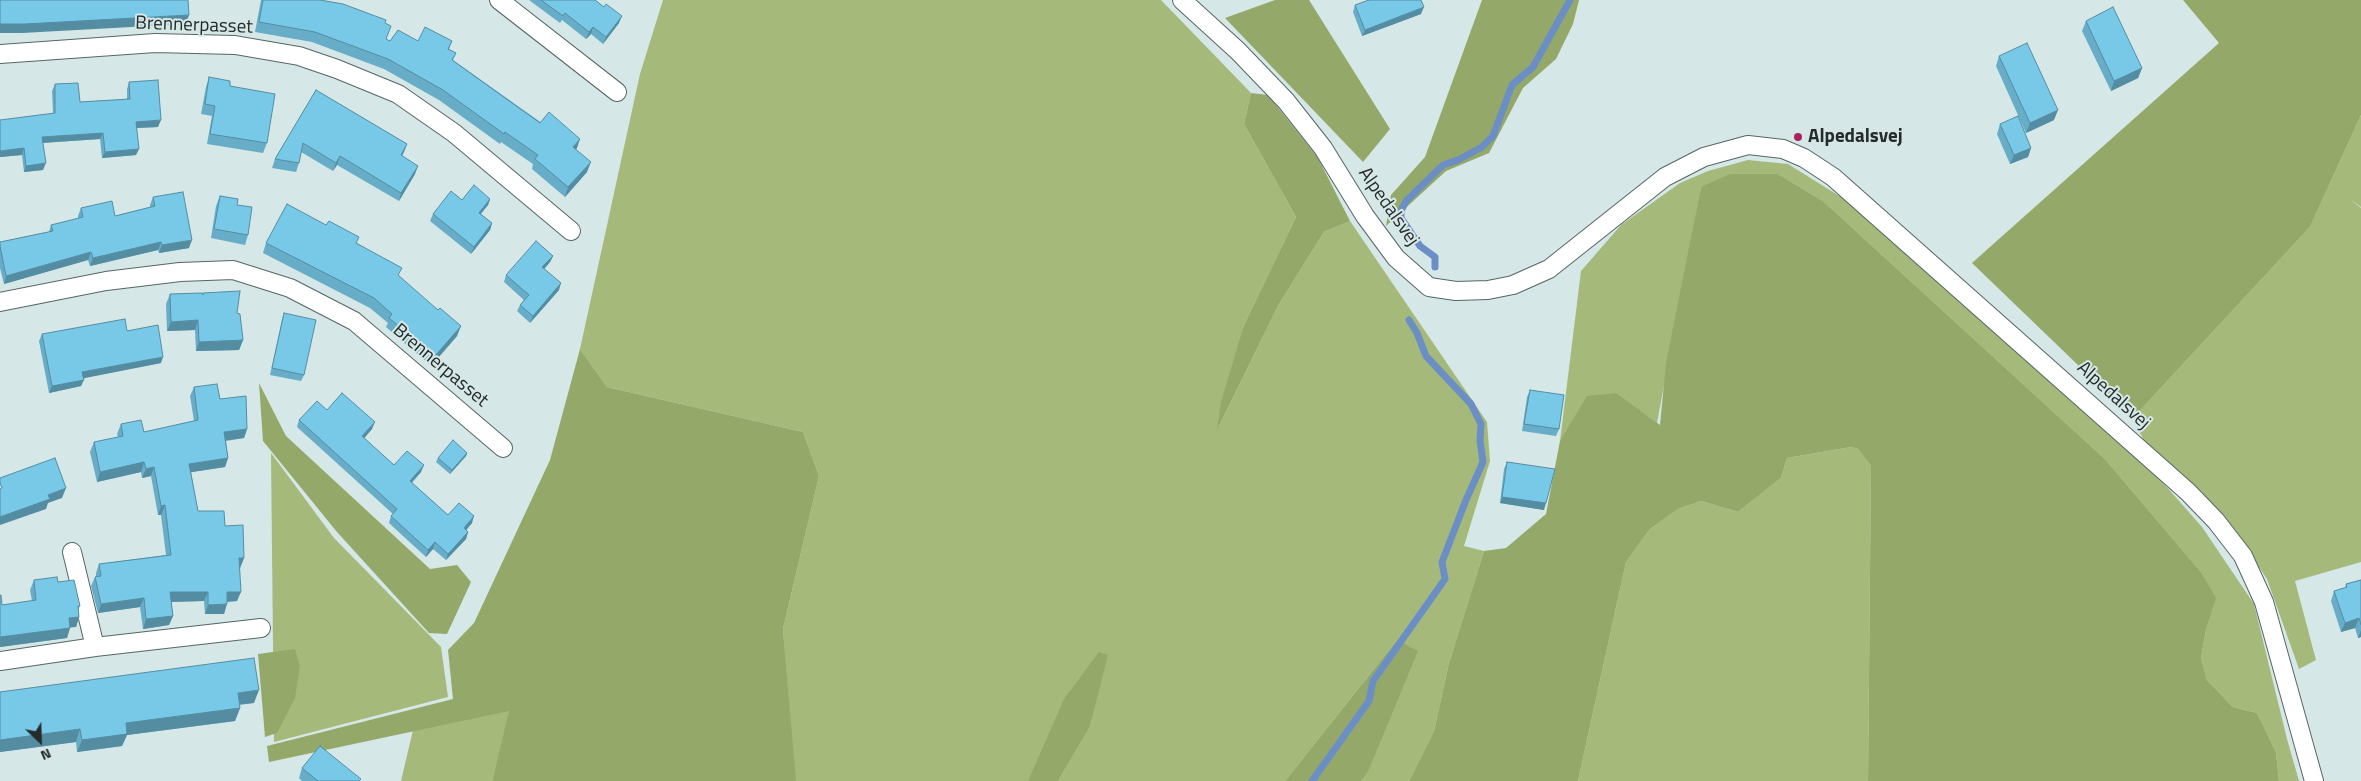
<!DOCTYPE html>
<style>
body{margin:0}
#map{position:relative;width:2361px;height:781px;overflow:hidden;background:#d5e7e6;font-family:"Titillium Web",sans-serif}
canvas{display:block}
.north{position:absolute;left:15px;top:716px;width:50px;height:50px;-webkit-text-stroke:4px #d5e7e6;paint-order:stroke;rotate:156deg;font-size:14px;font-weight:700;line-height:20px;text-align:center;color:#242b2a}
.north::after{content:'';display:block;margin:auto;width:18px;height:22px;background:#242b2a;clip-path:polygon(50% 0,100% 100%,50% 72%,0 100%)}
</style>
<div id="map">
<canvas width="2361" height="781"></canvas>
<div class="north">N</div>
</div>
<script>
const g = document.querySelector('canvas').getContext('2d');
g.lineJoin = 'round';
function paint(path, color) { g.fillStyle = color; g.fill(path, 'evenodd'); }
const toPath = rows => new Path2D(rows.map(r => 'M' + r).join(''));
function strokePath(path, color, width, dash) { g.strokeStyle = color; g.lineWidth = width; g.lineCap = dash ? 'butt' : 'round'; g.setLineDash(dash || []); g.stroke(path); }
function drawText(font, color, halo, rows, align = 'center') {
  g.font = font + ' "Titillium Web",sans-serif'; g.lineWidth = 4; g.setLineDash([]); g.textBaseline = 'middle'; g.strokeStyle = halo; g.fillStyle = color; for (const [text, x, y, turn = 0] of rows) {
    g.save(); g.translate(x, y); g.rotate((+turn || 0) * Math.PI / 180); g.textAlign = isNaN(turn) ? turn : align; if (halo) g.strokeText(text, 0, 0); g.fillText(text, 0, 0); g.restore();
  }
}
paint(toPath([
 [663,0,1161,0,1251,93,1244,124,1296,217,1244,325,1218,428,1279,304,1324,232,1350,221,1487,422,1490,461,1464,546,1484,551,1449,663,1434,731,1409,781,1361,781,1367,774,1397,640,1285,781,1058,781,1090,727,1104,668,1044,781,795,781,783,629,819,476,803,432,607,387,580,349,640,74],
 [2361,115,2361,207,2350,199,2361,208,2361,562,2295,581,2316,660,2299,669,2267,579,2229,522,2144,441,2133,418,2310,227],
 [1748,160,1788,164,1849,202,2157,476,2202,527,2254,604,2287,739,2299,781,2279,781,2276,752,2257,713,2233,707,2207,680,2201,658,2206,630,2215,598,2201,572,2105,459,1823,201,1778,174,1701,187,1657,423,1617,393,1560,441,1581,271,1621,225,1680,183,1708,171],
 [1851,447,1858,449,1871,466,1868,781,1578,781,1626,562,1650,529,1678,509,1701,501,1738,512,1781,478,1787,458],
 [271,453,334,538,441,647,448,697,274,742],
 [510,710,492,781,401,781,413,730]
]), '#a5ba7a');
paint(toPath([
 [1275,0,1309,0,1390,129,1363,162,1225,18],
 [1482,0,1579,0,1573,24,1556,59,1523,88,1489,153,1446,171,1386,226,1391,195,1425,157],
 [2183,0,2361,0,2361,115,2310,227,2133,418,1972,263,2219,43],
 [1251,93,1268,95,1318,158,1350,221,1324,232,1279,304,1217,430,1221,402,1244,325,1296,217,1244,124],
 [1730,174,1778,174,1823,201,2105,459,2201,572,2216,598,2206,630,2201,658,2207,680,2233,707,2257,713,2276,752,2279,781,1868,781,1871,466,1858,449,1851,447,1787,458,1781,478,1738,512,1701,501,1678,509,1650,529,1626,562,1578,781,1409,781,1434,731,1449,663,1484,551,1506,548,1546,514,1560,441,1587,396,1617,393,1660,425,1666,363,1701,187],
 [580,349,607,387,803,432,819,476,783,629,796,781,492,781,509,711,269,762,267,746,453,699,448,650,474,623,550,460],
 [259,383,286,436,430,569,457,565,471,582,447,634,429,633,337,532,263,441],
 [1397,640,1418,651,1367,774,1361,781,1285,781],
 [295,649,300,666,295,698,277,733,265,737,258,654],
 [1099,652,1108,655,1090,727,1058,781,1028,781,1064,699]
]), '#94a969');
strokePath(toPath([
 [1435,267,1435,257,1420,246,1401,218,1401,211,1406,201,1443,165,1458,160,1482,147,1493,136,1512,85,1533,67,1570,0],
 [1312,781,1369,701,1373,681,1445,579,1442,562,1466,500,1483,462,1480,441,1481,424,1471,404,1426,356,1417,333,1409,320]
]), '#6b8fc5', 7);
const minor = toPath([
 [499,0,617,92],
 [1182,0,1238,51,1286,101,1323,148,1365,216,1396,258,1429,287,1456,291,1488,290,1513,285,1549,269,1665,177,1704,157,1748,145,1783,149,1804,158,1833,177,2188,492,2216,521,2243,556,2264,602,2314,781],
 [0,54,155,43,235,45,299,56,337,69,398,94,454,133,571,231],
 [0,302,106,281,180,272,233,270,290,288,354,321,503,448],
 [72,552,95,647],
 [0,661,95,647,261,628]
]);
strokePath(minor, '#566665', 20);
strokePath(minor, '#fff', 18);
paint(toPath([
 [261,0,320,0,385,23,386,39,390,41,452,41,449,49,456,53,453,60,577,148,576,149,587,172,565,197,532,169,533,164,501,142,500,144,439,100,384,69,312,42,255,32],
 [529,0,595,0,619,23,603,44,591,34,586,39,562,20,560,23],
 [1355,5,1421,14,1362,36,1353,12],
 [2086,21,2142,68,2138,78,2111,91,2082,31],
 [1999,56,2054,120,2026,133,1996,66],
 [209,77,230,86,267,143,263,153,207,144,212,116,201,114,206,87],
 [129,82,158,127,137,128,136,155,102,158,100,139,43,143,43,170,24,172,22,155,0,157,53,113,52,91,55,84,80,102,127,99,127,89],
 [316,90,407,144,402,156,415,174,399,201,337,165,333,171,301,152,299,163,296,172,272,168,275,159],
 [2000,124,2031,148,2028,157,2010,164,1997,134],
 [220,196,237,205,248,235,245,245,211,238,216,206],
 [153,197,189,248,159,253,158,250,90,266,88,260,4,284,0,268,0,242,49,232,51,225,78,219,78,216,81,208,115,216,150,207,150,205],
 [490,199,488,205,481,214,492,223,490,230,471,254,430,221,433,214,462,200],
 [266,243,357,243,399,277,457,336,431,366,386,327,388,323,370,308,263,253],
 [553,256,550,262,544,269,559,290,530,323,517,311,520,305,524,300,504,282,506,275],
 [170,294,237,313,243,340,239,350,196,351,195,330,167,331,166,304],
 [284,313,304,375,301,381,270,375,282,320],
 [127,331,161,363,83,378,81,386,49,393,39,341,42,334],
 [194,387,220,399,247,429,244,438,226,441,228,458,225,467,191,472,198,511,225,526,244,558,240,568,237,601,227,602,224,614,205,614,204,601,171,602,173,616,169,625,143,629,140,607,98,613,91,586,95,577,96,576,96,573,99,564,166,555,161,515,158,515,151,476,142,478,141,472,97,482,90,452,94,442,118,437,117,434,121,424,144,432,194,421,190,396],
 [1530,390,1559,429,1556,436,1522,431,1527,397],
 [327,410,372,429,364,438,394,465,421,472,412,483,448,515,472,523,466,530,468,532,466,539,446,560,433,549,426,557,403,536,389,523,391,516,393,514,297,427,299,420],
 [467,453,466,456,450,474,436,462,438,458],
 [1507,462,1544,510,1500,503,1504,469],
 [34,580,58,582,80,606,78,610,79,617,76,627,70,627,67,638,0,647,0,595,2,605,32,601,30,590],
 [2361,580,2361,637,2358,638,2355,628,2341,632,2331,601,2334,591,2345,588,2346,584],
 [0,692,254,703,239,705,240,708,235,721,127,735,122,746,77,752,76,742,0,752],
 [302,768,360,781,302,781,299,778]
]), '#67adc8');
paint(toPath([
 [1424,7,1421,14,1362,36,1365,30],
 [189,15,186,24,22,33,0,33,0,24],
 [622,16,619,23,603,44,606,37],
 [593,27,591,34,586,39,589,32],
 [2142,68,2138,78,2111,91,2114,81],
 [2058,110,2054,120,2026,133,2030,123],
 [161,120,158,127,134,128,136,122],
 [103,133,100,139,40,143,42,137],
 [580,139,577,148,570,156,573,147],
 [407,144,404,152,398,163,401,155],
 [24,148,22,155,0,157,0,151],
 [2031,148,2028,157,2010,164,2014,155],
 [139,149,136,155,102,158,105,152],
 [340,156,337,165,333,171,336,163],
 [591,162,587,172,565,197,568,187],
 [46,163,43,170,24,172,26,166],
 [418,166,415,174,399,201,401,193],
 [490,199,488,205,476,219,479,213],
 [492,223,490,230,471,254,474,247],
 [192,240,189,248,159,253,162,245],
 [161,242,158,250,90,266,93,258],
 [91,252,88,260,4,284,6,276],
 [553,256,550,262,540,274,542,267],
 [561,283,559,290,530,323,533,316],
 [198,320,195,330,167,331,171,322],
 [461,326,457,336,431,366,435,356],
 [243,340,239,350,196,351,199,342],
 [163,357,161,363,80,379,82,372],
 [84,380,81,386,49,393,52,386],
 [375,422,372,429,360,443,362,436],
 [247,429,244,438,221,441,224,432],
 [467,453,466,456,450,474,452,470],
 [228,458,225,467,186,473,189,464],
 [144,462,141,472,97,482,100,472],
 [424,465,421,472,407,487,410,481],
 [154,467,151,476,142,478,146,469],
 [66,488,62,498,48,503,46,509,0,525,0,517,48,495],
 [1502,497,1546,503,1544,510,1500,503],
 [165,505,161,515,158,515,161,506],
 [474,516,472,523,462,535,464,528],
 [468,532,466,539,446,560,448,554],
 [435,542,433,549,426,557,428,550],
 [239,558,244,558,240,568,236,568],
 [170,592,208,592,204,601,166,602],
 [227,592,241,592,237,601,223,602],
 [144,598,140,607,98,613,101,604],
 [227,604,224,614,205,614,208,605],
 [173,616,169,625,143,629,146,619],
 [79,617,76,627,65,628,69,618],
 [2359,618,2355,628,2341,632,2345,623],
 [70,628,67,638,0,647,0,637],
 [2361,630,2361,637,2358,638],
 [259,690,254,703,233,705,238,693],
 [240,708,235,721,127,735,122,746,77,752,82,740,126,723],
 [80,729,76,742,0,752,0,740]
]), '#548da2');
const building = toPath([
 [0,0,188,0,189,15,25,24,0,24,0,0],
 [263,0,320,0,343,4,386,20,385,23,391,26,386,39,390,41,398,30,418,41,425,27,452,41,448,49,456,53,452,60,540,123,549,112,580,139,573,147,591,162,568,187,535,159,538,155,505,132,504,134,443,90,388,59,315,32,259,22,263,0],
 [541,0,595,0,604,7,606,4,622,16,606,37,593,27,589,32,565,13,563,16,541,0],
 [1369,0,1421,0,1424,7,1365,30,1355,5,1369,0],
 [2113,7,2142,68,2114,81,2086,21,2113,7],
 [2027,43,2058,110,2030,123,1999,56,2027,43],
 [209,77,230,81,230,86,275,94,267,143,210,134,215,106,205,104,209,77],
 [158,80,161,120,136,122,139,149,105,152,103,133,42,137,46,163,26,166,24,148,0,151,0,120,55,113,55,84,78,83,80,102,130,99,129,82,158,80],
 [316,90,407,144,401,155,418,166,401,193,340,156,336,163,303,143,299,163,275,159,316,90],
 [2018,116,2031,148,2014,155,2000,124,2018,116],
 [474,185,490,199,479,213,492,223,474,247,433,214,451,191,462,200,474,185],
 [183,192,192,240,162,245,161,242,93,258,91,252,6,276,0,246,0,242,53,231,51,225,83,217,81,208,112,201,115,216,155,206,153,197,183,192],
 [220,196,238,199,237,205,252,207,248,235,214,229,220,196],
 [287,204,326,225,329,221,359,237,356,243,402,268,398,275,438,310,440,308,461,326,435,356,389,318,392,314,374,298,266,243,287,204],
 [536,241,553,256,542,267,561,283,533,316,520,305,529,295,506,275,536,241],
 [240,291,237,313,240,314,243,340,199,342,198,320,171,322,170,294,202,293,203,295,203,293,240,291],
 [284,313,316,320,304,375,272,368,284,313],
 [125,319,127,331,158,325,163,357,82,372,84,380,52,386,42,334,125,319],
 [217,384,220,399,246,396,247,429,224,432,228,458,189,464,198,511,224,511,225,526,243,525,244,558,239,558,241,592,227,592,227,604,208,605,208,592,170,592,173,616,146,619,144,598,101,604,95,577,101,576,99,564,171,555,165,505,161,506,154,467,146,469,144,462,100,472,94,442,123,436,121,424,141,420,144,432,198,420,194,387,217,384],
 [1530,390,1564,395,1559,429,1524,424,1530,390],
 [342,393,375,422,362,436,394,465,407,451,424,465,410,481,448,515,459,503,474,516,464,528,468,532,448,554,435,542,428,550,405,529,391,516,397,509,299,420,317,401,327,410,342,393],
 [453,440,467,453,452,470,438,458,453,440],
 [55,458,66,488,48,495,50,499,0,517,0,489,2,488,0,483,0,478,55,458],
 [1507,462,1555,469,1546,503,1502,497,1507,462],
 [57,577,58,582,74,580,80,606,78,606,79,617,69,618,70,628,0,637,0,595,1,595,2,605,36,600,34,580,57,577],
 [2361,580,2361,625,2359,618,2345,623,2334,591,2347,587,2346,584,2361,580],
 [254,658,259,690,238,693,240,708,126,723,127,734,82,740,80,729,0,740,0,692,254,658],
 [320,746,361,779,359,781,318,781,302,768,320,746]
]);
paint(building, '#78c9e8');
strokePath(building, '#548da2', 1);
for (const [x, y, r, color] of [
 [1798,137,5,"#ab2060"]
]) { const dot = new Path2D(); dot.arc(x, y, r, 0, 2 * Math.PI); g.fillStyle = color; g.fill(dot); strokePath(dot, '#d5e7e6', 2); }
drawText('19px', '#242b2a', '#d5e7e6', [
 ["Brennerpasset",194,26,2],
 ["Alpedalsvej",1388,207,55],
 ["Brennerpasset",440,366,40],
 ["Alpedalsvej",2113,396,42]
]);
drawText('bold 19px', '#242b2a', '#d5e7e6', [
 ["Alpedalsvej",1808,137]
], 'left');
</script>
